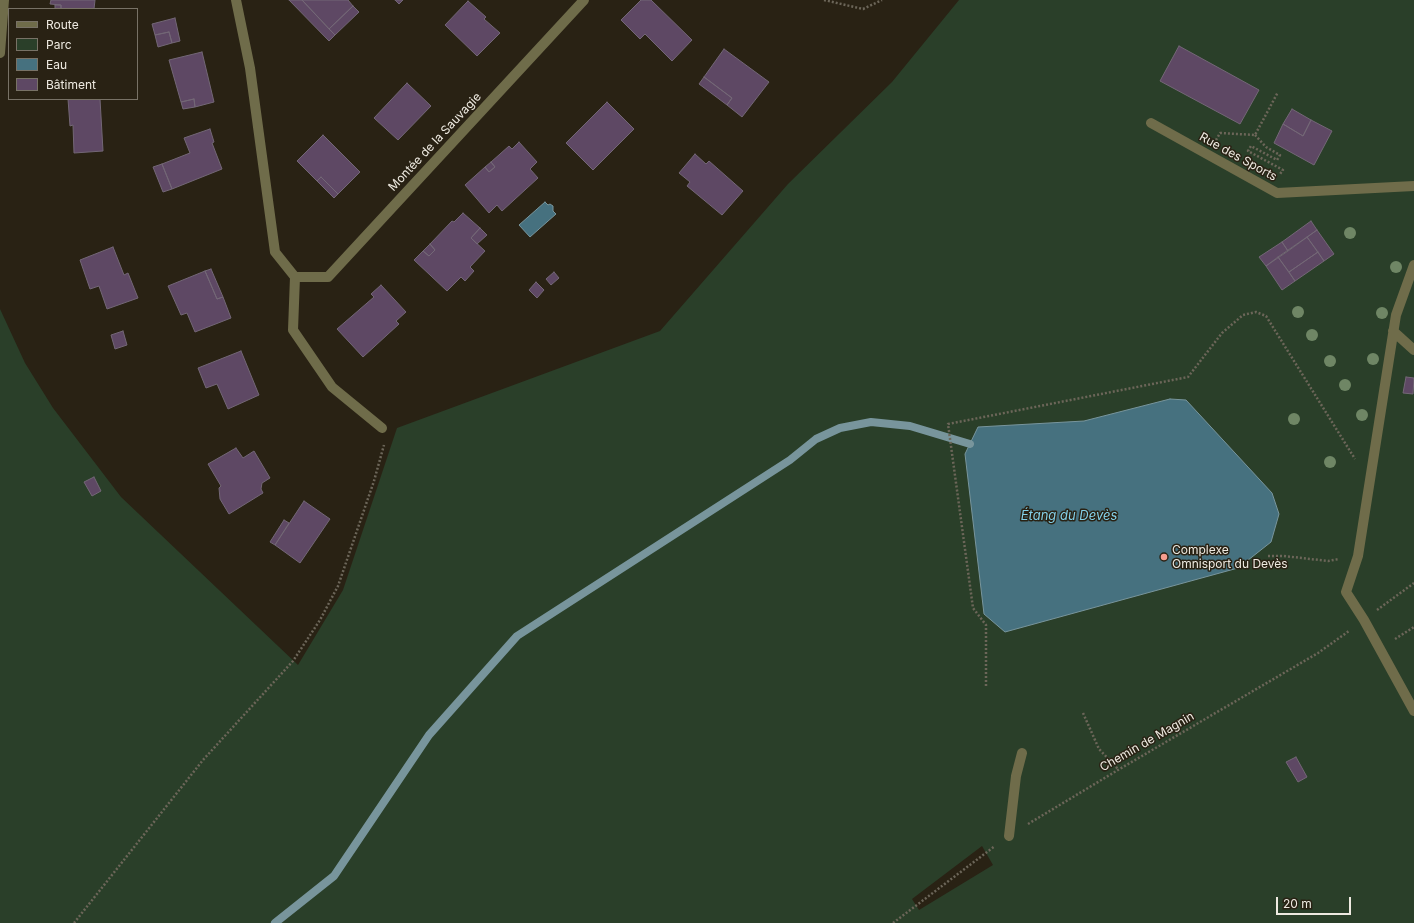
<!DOCTYPE html>
<meta charset="utf-8">
<style>
body{margin:0}
#map{position:relative;width:1414px;height:923px;overflow:hidden;background:#292214;font-family:Inter,sans-serif}
canvas{display:block}
.legend{position:absolute;left:8px;top:8px;width:130px;height:92px;box-sizing:border-box;background:#292214;border:1px solid #787266;margin:0;padding:5px 7px;list-style:none;font-size:12px;color:#eeeae1}
.legend li{display:flex;align-items:center;gap:8px;height:20px}
.legend b{width:20px;border:1px solid #787266}
.scale{position:absolute;left:1276px;top:897px;width:75px;height:18px;box-sizing:border-box;border:2px solid #eeeae1;border-top:0;padding-left:5px;font-size:12px;line-height:14px;white-space:nowrap;color:#eeeae1;-webkit-text-stroke:3px #292214;paint-order:stroke}
</style>
<div id="map">
<canvas width="1414" height="923"></canvas>
<ul class="legend">
<li><b style="height:5px;background:#6f6c4a"></b>Route</li>
<li><b style="height:11px;background:#2a3f29"></b>Parc</li>
<li><b style="height:11px;background:#46717f"></b>Eau</li>
<li><b style="height:11px;background:#5e4864"></b>Bâtiment</li>
</ul>
<div class="scale">20 m</div>
</div>
<script>
const g = document.querySelector('canvas').getContext('2d');
g.lineJoin = 'round';
function paint(path, color) { g.fillStyle = color; g.fill(path, 'evenodd'); }
const toPath = rows => new Path2D(rows.map(r => 'M' + r).join(''));
function strokePath(path, color, width, dash) { g.strokeStyle = color; g.lineWidth = width; g.lineCap = dash ? 'butt' : 'round'; g.setLineDash(dash || []); g.stroke(path); }
function drawText(font, color, halo, rows, align = 'center') {
  g.font = font + ' Inter,sans-serif'; g.lineWidth = 3; g.setLineDash([]); g.textBaseline = 'middle'; g.strokeStyle = halo; g.fillStyle = color; for (const [text, x, y, turn = 0] of rows) {
    g.save(); g.translate(x, y); g.rotate((+turn || 0) * Math.PI / 180); g.textAlign = isNaN(turn) ? turn : align; if (halo) g.strokeText(text, 0, 0); g.fillText(text, 0, 0); g.restore();
  }
}
paint(toPath([
 [959,0,1414,0,1414,923,0,923,0,309,25,363,53,408,121,497,298,665,343,590,397,428,660,331,788,184,892,82],
 [982,846,993,865,919,910,912,899]
]), '#2a3f29');
const water = toPath([
 [545,202,548,205,550,204,553,206,553,211,556,214,530,237,519,225,545,202],
 [1170,399,1186,400,1272,493,1279,514,1271,542,1238,568,1005,632,984,614,965,454,978,427,1084,421,1170,399]
]);
paint(water, '#46717f');
strokePath(water, '#78959c', 1);
strokePath(toPath([
 [275,923,334,876,429,735,517,636,790,460,816,439,840,428,871,422,910,426,970,444]
]), '#78959c', 8);
const building = toPath([
 [51,0,95,0,94,9,61,9,61,5,50,4,51,0],
 [289,0,302,0,335,35,329,41,289,0],
 [302,0,348,0,353,6,329,29,302,0],
 [395,0,403,0,399,4,395,0],
 [641,0,651,0,692,40,672,61,645,34,640,39,621,20,641,0],
 [468,1,486,17,484,19,500,33,477,56,445,25,468,1],
 [55,5,61,5,61,9,55,9,55,5],
 [353,6,359,12,335,35,329,29,353,6],
 [175,18,180,41,172,43,169,32,155,35,152,24,175,18],
 [169,32,172,43,158,47,155,35,169,32],
 [1179,46,1259,90,1240,124,1160,81,1179,46],
 [724,49,769,82,742,117,727,105,732,98,704,77,724,49],
 [202,52,214,102,195,107,194,99,181,102,169,60,202,52],
 [704,77,732,98,727,105,699,84,704,77],
 [407,83,431,106,398,140,374,118,407,83],
 [68,99,100,99,103,151,74,153,73,125,70,126,68,99],
 [194,99,195,107,183,109,181,102,194,99],
 [607,102,634,129,593,170,566,143,607,102],
 [1292,109,1311,120,1303,136,1283,124,1292,109],
 [1311,120,1332,131,1314,165,1274,143,1283,124,1303,136,1311,120],
 [210,129,214,142,212,143,222,169,172,189,162,164,190,153,184,138,210,129],
 [323,135,360,172,338,194,321,177,317,181,297,161,323,135],
 [519,142,537,162,530,169,538,178,502,211,497,205,489,213,465,185,485,167,489,172,495,167,491,162,509,146,512,149,519,142],
 [695,154,706,164,709,161,743,191,722,215,687,186,690,182,679,173,695,154],
 [491,162,495,167,489,172,485,167,491,162],
 [162,164,172,189,163,192,153,167,162,164],
 [321,177,338,194,334,198,317,181,321,177],
 [463,213,480,228,471,238,485,251,470,267,474,271,465,281,461,277,447,291,414,260,423,251,429,256,435,250,430,244,452,221,454,222,463,213],
 [1311,221,1317,230,1288,251,1282,242,1311,221],
 [480,228,487,235,477,244,471,238,480,228],
 [1317,230,1334,254,1324,261,1307,237,1317,230],
 [1307,237,1318,252,1289,272,1278,257,1307,237],
 [1282,242,1288,251,1266,266,1259,257,1282,242],
 [430,244,435,250,429,256,423,251,430,244],
 [113,247,124,275,128,273,138,298,107,309,99,286,90,289,80,260,113,247],
 [1318,252,1324,261,1295,281,1289,272,1318,252],
 [1278,257,1295,281,1282,290,1266,266,1278,257],
 [211,269,223,297,217,299,205,271,211,269],
 [205,271,217,299,223,297,231,318,195,332,187,313,181,315,168,286,205,271],
 [554,272,559,278,551,285,546,279,554,272],
 [536,282,544,290,537,298,529,290,536,282],
 [381,285,406,312,396,321,399,324,363,357,337,329,374,297,371,294,381,285],
 [123,331,127,345,115,349,111,335,123,331],
 [241,351,259,395,228,409,217,384,206,388,198,368,241,351],
 [1406,377,1414,378,1413,394,1403,393,1406,377],
 [236,448,243,458,254,451,270,478,262,483,261,489,263,493,229,514,220,499,219,488,221,486,208,464,236,448],
 [94,477,101,491,92,496,84,482,94,477],
 [304,501,330,519,300,563,275,545,304,501],
 [284,520,289,523,275,545,270,542,284,520],
 [1296,757,1307,777,1298,782,1286,762,1296,757]
]);
paint(building, '#5e4864');
strokePath(building, '#736776', 1);
strokePath(toPath([
 [824,0,863,9,882,0],
 [1255,135,1266,147,1280,155,1277,160,1251,146,1248,151,1283,170,1280,174],
 [1216,140,1220,133,1255,135,1278,92],
 [1268,556,1284,556,1328,561,1339,559],
 [1377,610,1414,583],
 [1395,639,1414,627],
 [986,686,986,625,973,608,948,424,1188,377,1222,333,1243,315,1256,312,1266,316,1355,459],
 [1083,713,1099,749,1118,769],
 [1028,824,1118,770,1318,653,1349,631],
 [74,923,203,760,293,661,320,620,338,586,374,481,384,445],
 [893,923,995,846]
]), '#6c6659', 2.5, [2, 2]);
strokePath(toPath([
 [236,0,250,68,275,252,295,277,328,277,584,0],
 [0,53,4,0],
 [1151,123,1277,193,1414,186],
 [1414,265,1396,315,1358,556,1346,592,1364,620,1414,711],
 [295,277,293,330,332,387,382,428],
 [1393,331,1414,350],
 [1009,836,1016,776,1022,753]
]), '#6f6c4a', 10);
g.fillStyle = '#6f8665';
for (const [x, y] of [
 [1350,233],
 [1396,267],
 [1298,312],
 [1382,313],
 [1312,335],
 [1373,359],
 [1330,361],
 [1345,385],
 [1362,415],
 [1294,419],
 [1330,462]
]) { g.beginPath(); g.arc(x, y, 6, 0, 2 * Math.PI); g.fill(); }
for (const [x, y, r, color] of [
 [1164,557,4,"#f59d8f"]
]) { const dot = new Path2D(); dot.arc(x, y, r, 0, 2 * Math.PI); g.fillStyle = color; g.fill(dot); strokePath(dot, '#292214', 1.5); }
drawText('12px', '#eeeae1', '#292214', [
 ["Montée de la Sauvagie",435,142,-47],
 ["Rue des Sports",1238,157,29],
 ["Chemin de Magnin",1147,742,-30]
]);
drawText('12px', '#eeeae1', '#292214', [
 ["Complexe",1172,550],
 ["Omnisport du Devès",1172,564]
], 'left');
drawText('italic 13px', '#84d0e8', '#292214', [
 ["Étang du Devès",1069,516]
]);
</script>
